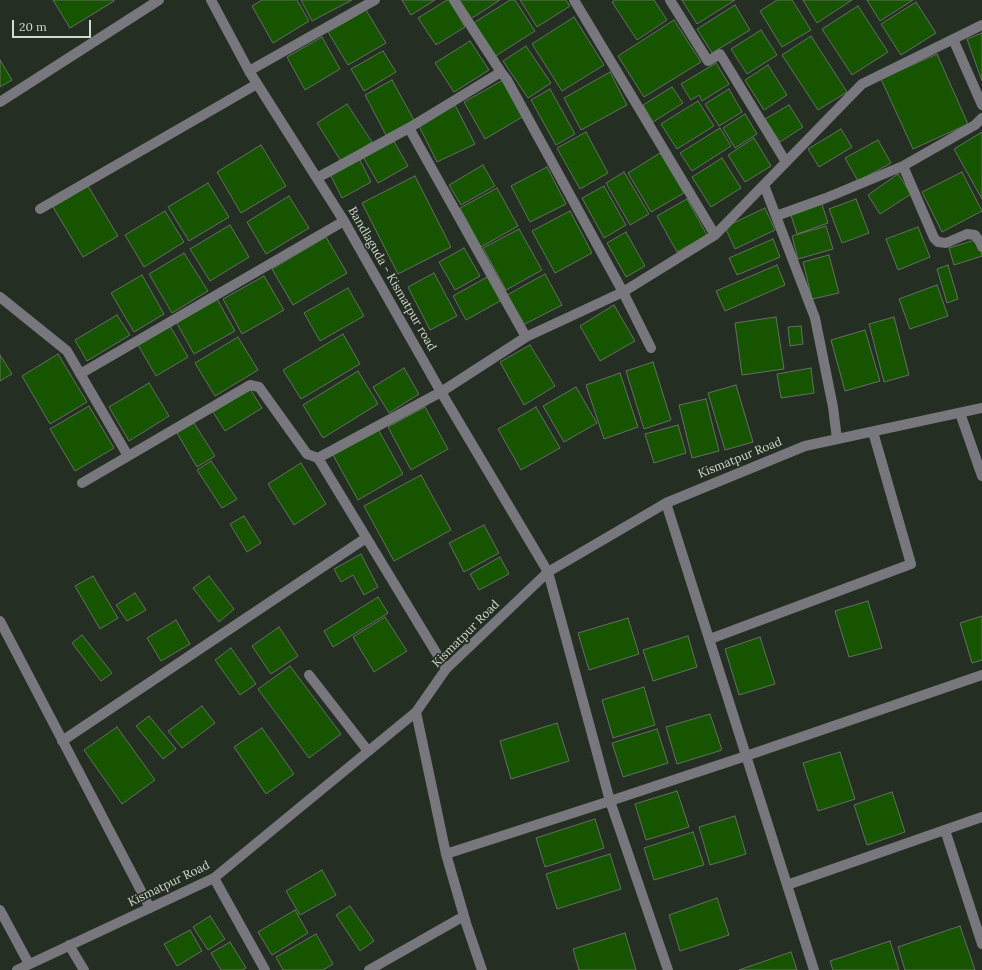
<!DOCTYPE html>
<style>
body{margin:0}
#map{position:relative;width:982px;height:970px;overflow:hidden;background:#252e23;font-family:Lora,serif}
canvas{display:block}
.scale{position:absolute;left:12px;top:20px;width:79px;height:18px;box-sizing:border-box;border:2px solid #d3d8d1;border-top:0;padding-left:5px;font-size:12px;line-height:14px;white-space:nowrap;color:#d3d8d1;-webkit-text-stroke:3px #252e23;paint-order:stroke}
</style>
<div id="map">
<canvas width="982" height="970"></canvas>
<div class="scale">20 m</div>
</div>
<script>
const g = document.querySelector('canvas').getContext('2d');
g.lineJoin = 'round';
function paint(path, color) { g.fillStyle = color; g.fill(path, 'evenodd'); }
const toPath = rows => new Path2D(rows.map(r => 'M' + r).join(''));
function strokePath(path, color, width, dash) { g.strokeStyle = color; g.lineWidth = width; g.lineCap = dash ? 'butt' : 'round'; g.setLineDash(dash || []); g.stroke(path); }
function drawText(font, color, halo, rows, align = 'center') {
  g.font = font + ' Lora,serif'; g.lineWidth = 3.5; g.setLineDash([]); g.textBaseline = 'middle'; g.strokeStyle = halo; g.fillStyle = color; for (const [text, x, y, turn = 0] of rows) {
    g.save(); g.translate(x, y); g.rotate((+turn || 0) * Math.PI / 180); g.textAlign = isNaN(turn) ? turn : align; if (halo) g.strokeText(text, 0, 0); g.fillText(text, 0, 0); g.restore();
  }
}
const building = toPath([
 [53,0,114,0,114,1,70,28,53,0],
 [262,0,297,0,309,21,273,43,252,6,262,0],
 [301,0,352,0,312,21,301,0],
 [402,0,435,0,411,15,402,0],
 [447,0,449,0,465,27,436,45,418,18,447,0],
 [457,0,500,0,469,20,457,0],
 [510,0,515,0,535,31,494,57,472,24,510,0],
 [520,0,566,0,570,6,537,27,520,0],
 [615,0,654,0,667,20,637,40,612,2,615,0],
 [682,0,735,0,697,24,682,0],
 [777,0,792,0,811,30,782,47,760,11,777,0],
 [803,0,852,0,817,23,803,0],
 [867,0,913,0,880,21,867,0],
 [916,2,936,33,901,55,881,24,916,2],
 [735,5,750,30,712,53,697,29,735,5],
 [858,6,888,52,852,75,822,29,858,6],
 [366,10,386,43,348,65,328,32,366,10],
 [574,17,604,65,562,91,532,44,574,17],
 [674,20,701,62,644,97,618,56,674,20],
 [761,30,777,55,747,74,731,49,761,30],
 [982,33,982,81,967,39,982,33],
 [811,36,847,92,818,110,782,55,811,36],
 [322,37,340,69,305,90,287,57,322,37],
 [470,41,489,70,454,92,435,63,470,41],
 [526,46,551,83,528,98,503,61,526,46],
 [383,51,396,72,364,91,351,69,383,51],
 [937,54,968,124,913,149,881,79,937,54],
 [0,60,12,80,0,87,0,60],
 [716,63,729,84,702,101,699,95,691,100,681,84,716,63],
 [768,65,787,95,764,110,745,80,768,65],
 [610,72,627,105,581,130,564,98,610,72],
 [392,80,414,120,386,135,365,95,392,80],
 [503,80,524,116,485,139,464,102,503,80],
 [672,87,683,103,653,122,643,105,672,87],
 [550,89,575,134,556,145,531,100,550,89],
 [729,89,742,112,719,126,705,104,729,89],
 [698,101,714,126,677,149,661,124,698,101],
 [347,104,372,142,341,161,317,123,347,104],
 [455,105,475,144,437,162,418,124,455,105],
 [789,105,803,127,780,142,765,119,789,105],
 [745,114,757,134,735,148,723,128,745,114],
 [720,128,731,146,692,171,680,153,720,128],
 [841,129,852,147,819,167,808,149,841,129],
 [586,132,608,173,580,189,557,148,586,132],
 [982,132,982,199,954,149,982,132],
 [392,138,408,166,378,183,362,155,392,138],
 [754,138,771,166,745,182,728,155,754,138],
 [878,140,891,163,858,181,845,158,878,140],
 [261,145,286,186,241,213,217,172,261,145],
 [660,153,684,193,651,212,628,173,660,153],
 [359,158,371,182,342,198,330,174,359,158],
 [722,158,741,188,711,207,692,177,722,158],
 [483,165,495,186,461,205,449,185,483,165],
 [547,167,566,204,530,222,511,186,547,167],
 [624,172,649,214,630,225,606,183,624,172],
 [962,172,982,211,942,232,922,192,962,172],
 [898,174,911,194,880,214,868,195,898,174],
 [415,176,451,247,398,274,362,203,415,176],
 [208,183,229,217,189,241,168,207,208,183],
 [88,186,118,236,83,257,53,207,88,186],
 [604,186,626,225,604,238,582,198,604,186],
 [497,188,518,226,481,247,460,208,497,188],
 [289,196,309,228,266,254,247,222,289,196],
 [687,199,707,235,677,252,657,216,687,199],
 [856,199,869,233,842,243,829,209,856,199],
 [821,201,828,223,797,234,790,212,821,201],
 [765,208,775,230,735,249,725,227,765,208],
 [165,211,184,242,144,267,125,235,165,211],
 [570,211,592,253,555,273,532,231,570,211],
 [230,225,249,257,210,281,190,249,230,225],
 [826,226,833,249,798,259,792,236,826,226],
 [918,227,930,257,898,270,886,239,918,227],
 [519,229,542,270,506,290,483,248,519,229],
 [626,232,645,266,626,277,607,243,626,232],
 [326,237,347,273,293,305,272,269,326,237],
 [773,239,780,257,737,275,729,258,773,239],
 [978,239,982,256,954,265,949,248,978,239],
 [464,248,480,276,455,290,439,262,464,248],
 [184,253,208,291,172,313,149,274,184,253],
 [829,255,839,293,812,299,803,262,829,255],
 [777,265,785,285,725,311,716,291,777,265],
 [948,265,958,299,947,303,937,269,948,265],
 [434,273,457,316,430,330,408,287,434,273],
 [545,274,562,305,523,325,507,295,545,274],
 [142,275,164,314,134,332,111,293,142,275],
 [264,276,284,310,242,334,223,299,264,276],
 [489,276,502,300,466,320,453,296,489,276],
 [937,285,948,316,910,329,899,299,937,285],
 [348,288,364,316,320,341,304,313,348,288],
 [216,297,235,331,194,354,175,320,216,297],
 [614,305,635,341,600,361,580,326,614,305],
 [117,315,130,335,87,361,75,340,117,315],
 [776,317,784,369,742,375,735,323,776,317],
 [894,317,909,375,884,382,869,324,894,317],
 [170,326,188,357,156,376,138,345,170,326],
 [801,326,803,344,790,346,788,327,801,326],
 [865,330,880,381,845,391,831,340,865,330],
 [343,334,360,364,301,399,283,370,343,334],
 [238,337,258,370,215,396,195,363,238,337],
 [530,345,555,386,524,405,500,362,530,345],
 [58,354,87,402,50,424,22,376,58,354],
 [0,355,12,374,0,381,0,355],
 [653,362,671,420,644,429,626,371,653,362],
 [404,368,419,394,389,413,373,387,404,368],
 [811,368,814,393,781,398,777,374,811,368],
 [358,371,378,404,323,438,303,405,358,371],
 [620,373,638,427,604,439,586,385,620,373],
 [149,383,169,416,129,441,109,407,149,383],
 [736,385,753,442,725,450,708,393,736,385],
 [576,387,597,423,564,442,543,406,576,387],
 [250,389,262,408,225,431,213,412,250,389],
 [706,399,719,451,692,458,679,405,706,399],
 [89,406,114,448,75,471,50,429,89,406],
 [425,407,448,449,411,470,388,427,425,407],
 [536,407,560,448,521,470,498,429,536,407],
 [194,423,215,456,197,467,177,433,194,423],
 [678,425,686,453,654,463,645,434,678,425],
 [378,429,403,474,358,500,333,455,378,429],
 [211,461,237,499,222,508,197,470,211,461],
 [301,463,326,504,294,525,268,484,301,463],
 [421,475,451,530,394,561,364,506,421,475],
 [244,516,261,543,247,552,230,524,244,516],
 [484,525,499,553,464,572,449,543,484,525],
 [361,554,378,587,364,595,353,575,341,582,334,569,361,554],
 [500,557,509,574,479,590,470,574,500,557],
 [93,576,118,618,100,629,75,586,93,576],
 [209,576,234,609,219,622,193,588,209,576],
 [135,593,146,610,127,621,116,605,135,593],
 [378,597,388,613,333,647,324,631,378,597],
 [868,601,882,648,849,657,835,611,868,601],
 [982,616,982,660,972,663,960,623,982,616],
 [385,617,407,651,374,672,353,637,385,617],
 [628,618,639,654,589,670,578,633,628,618],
 [176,620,190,644,161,661,147,638,176,620],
 [279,627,298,656,271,674,252,646,279,627],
 [82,635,112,673,101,681,72,643,82,635],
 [688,636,697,667,653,681,643,650,688,636],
 [760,637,775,684,739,695,725,649,760,637],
 [231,648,256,684,240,695,215,660,231,648],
 [290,666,341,734,309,758,258,689,290,666],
 [644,687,655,725,613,738,602,700,644,687],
 [202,706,215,723,182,748,168,731,202,706],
 [710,714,722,750,677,764,666,727,710,714],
 [149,716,176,749,163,759,136,726,149,716],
 [557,723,569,761,511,779,500,741,557,723],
 [117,727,155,780,122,804,84,750,117,727],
 [262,728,294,774,266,794,234,747,262,728],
 [657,729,668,763,623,777,612,743,657,729],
 [840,752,855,799,818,811,803,763,840,752],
 [677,791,689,827,646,840,635,804,677,791],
 [892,792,905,832,867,845,854,805,892,792],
 [735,816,746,854,710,865,699,827,735,816],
 [595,819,604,848,545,867,536,838,595,819],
 [693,832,704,865,654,880,644,848,693,832],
 [610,854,621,889,557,909,546,874,610,854],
 [322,870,336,895,300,915,286,891,322,870],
 [717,898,729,935,680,951,669,915,717,898],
 [350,906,374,941,360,951,336,915,350,906],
 [295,910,308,933,272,955,258,932,295,910],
 [210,916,225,939,208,950,193,927,210,916],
 [960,926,975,970,905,970,898,947,960,926],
 [190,930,202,951,177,966,164,944,190,930],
 [625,933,636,970,579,970,573,949,625,933],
 [316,934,333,964,323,970,283,970,276,957,316,934],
 [890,941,899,970,833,970,830,961,890,941],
 [230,942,246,968,242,970,221,970,211,953,230,942],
 [791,952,797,970,739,970,791,952]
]);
paint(building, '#165400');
strokePath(building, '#656f63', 1);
strokePath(toPath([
 [211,0,249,71,344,221,441,392,548,572,610,801,668,970],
 [454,0,501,72],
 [574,0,715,235],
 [670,0,708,61,720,54,786,162],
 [953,39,982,105],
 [249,71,375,0],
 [0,102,159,0],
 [409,128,526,337],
 [903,166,934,238,938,242,946,243,967,234,975,235,980,242,982,247],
 [317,178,409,128,501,72,507,80,623,292,651,348],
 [764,185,815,318,833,407,837,439],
 [40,209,257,84],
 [776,216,826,198,903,166,975,125,982,118],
 [0,297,67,351,128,456],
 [80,374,344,221],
 [960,413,982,476],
 [82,483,250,385,259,387,307,454,318,458],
 [666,503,814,970],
 [0,621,150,908],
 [710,639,911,564,873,432],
 [446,669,318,458,441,392,526,337,623,292,715,235,862,84,982,25],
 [309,675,368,751],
 [416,712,446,854,466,923,482,970],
 [62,741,366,538],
 [945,830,982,944],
 [446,854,610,801,746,756,982,675],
 [214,878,265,970],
 [787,885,982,817],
 [0,910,29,964],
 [69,945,84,970],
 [17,970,214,878,416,712,446,669,548,572,666,503,805,446,982,408],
 [369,970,464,916]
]), '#78777e', 10);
drawText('12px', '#d3d8d1', '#252e23', [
 ["Bandlaguda - Kismatpur road",392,279,60],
 ["Kismatpur Road",740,458,-22],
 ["Kismatpur Road",466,634,-45],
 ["Kismatpur Road",169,884,-26]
]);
</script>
